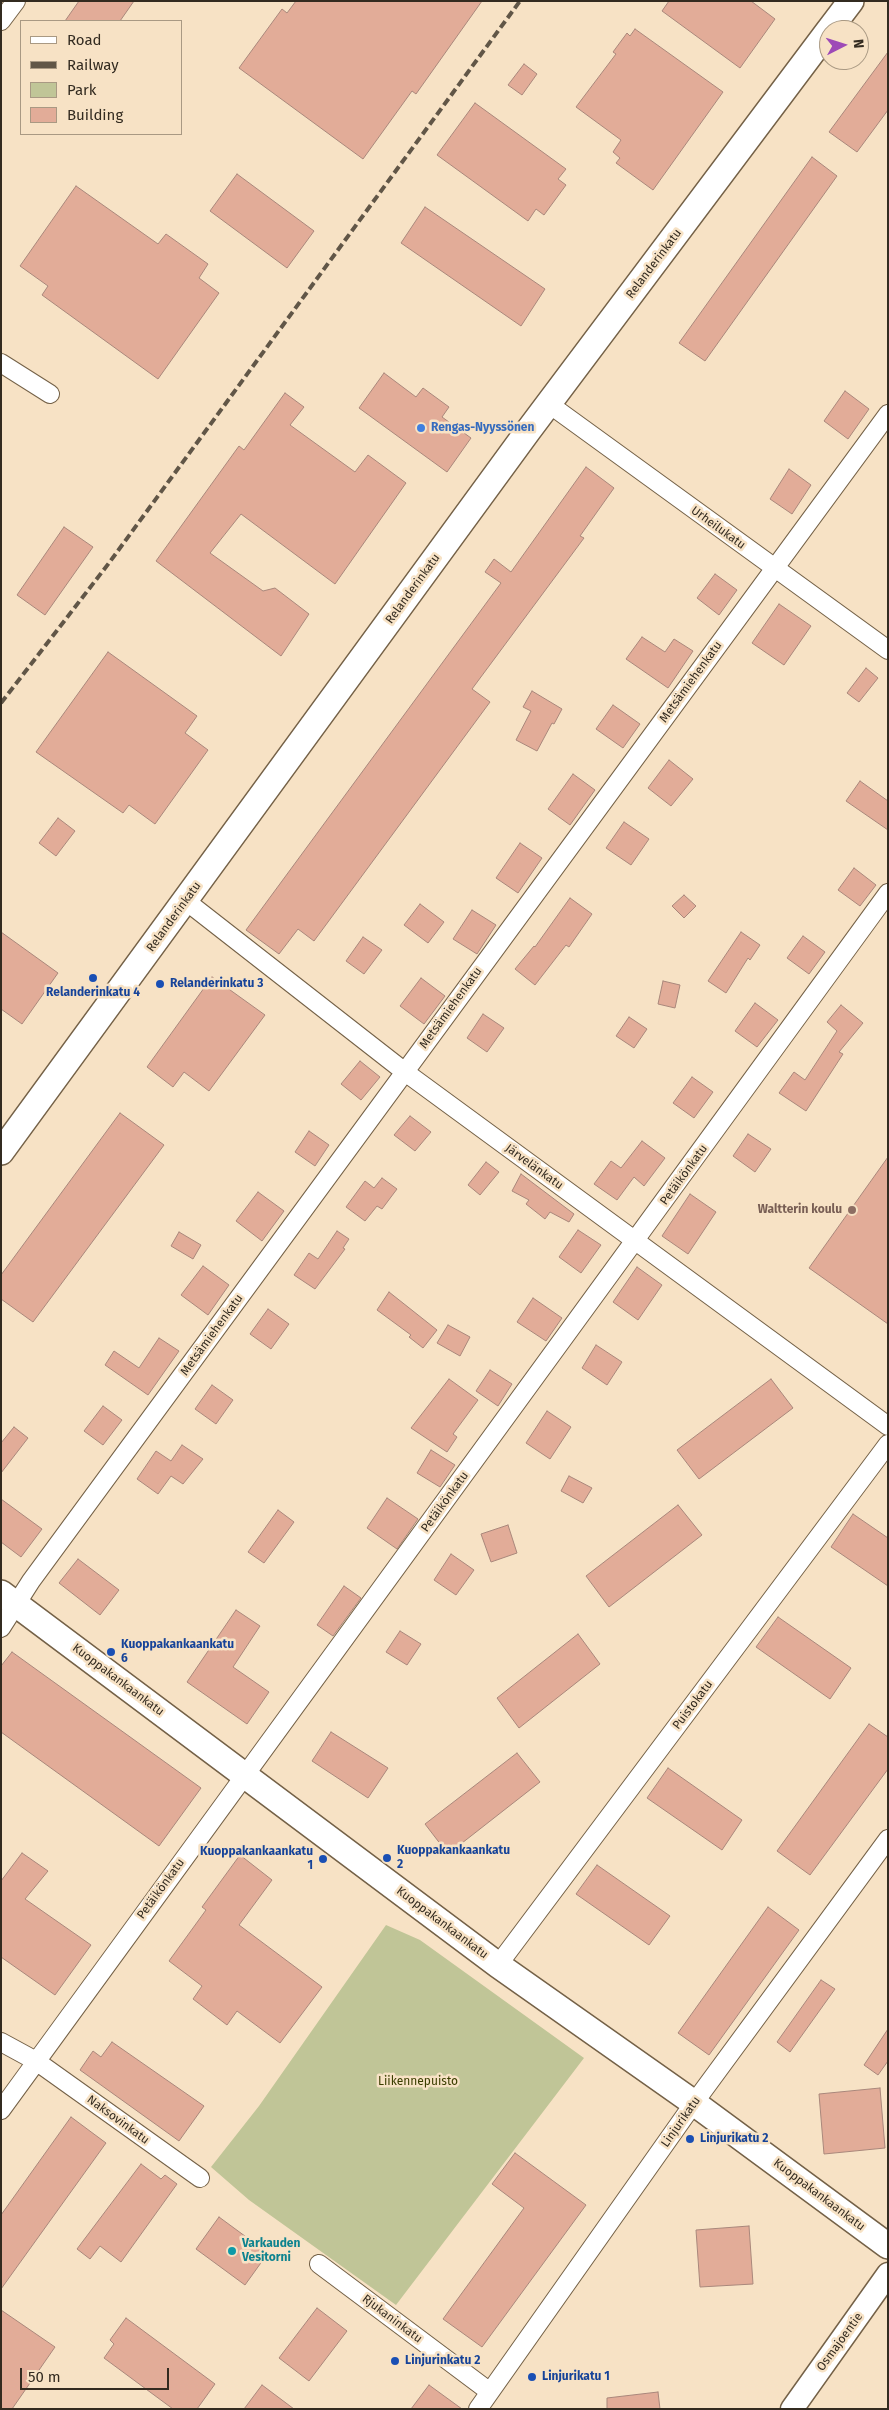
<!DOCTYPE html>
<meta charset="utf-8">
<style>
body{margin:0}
#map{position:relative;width:889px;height:2410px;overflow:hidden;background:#f7e2c5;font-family:"Fira Sans",sans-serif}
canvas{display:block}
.frame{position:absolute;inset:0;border:2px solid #332b20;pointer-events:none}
.legend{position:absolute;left:20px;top:20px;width:162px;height:115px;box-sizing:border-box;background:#f7e2c5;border:1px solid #a99983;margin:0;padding:6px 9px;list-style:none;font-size:15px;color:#332b20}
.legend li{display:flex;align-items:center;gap:10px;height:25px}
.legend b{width:25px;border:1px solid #a99983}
.north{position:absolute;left:819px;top:20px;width:50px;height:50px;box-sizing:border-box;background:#f7e2c5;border:1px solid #a99983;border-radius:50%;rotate:85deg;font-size:14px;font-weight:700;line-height:20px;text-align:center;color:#332b20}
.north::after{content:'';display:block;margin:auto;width:18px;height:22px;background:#9e4ab7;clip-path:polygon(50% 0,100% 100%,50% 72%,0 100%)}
.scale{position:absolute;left:20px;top:2368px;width:149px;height:22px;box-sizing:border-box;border:2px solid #332b20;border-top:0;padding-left:6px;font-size:15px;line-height:18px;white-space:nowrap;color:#332b20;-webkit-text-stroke:4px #f7e2c5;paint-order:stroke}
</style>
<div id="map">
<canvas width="889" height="2410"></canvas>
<div class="frame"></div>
<ul class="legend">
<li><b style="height:6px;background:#fff"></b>Road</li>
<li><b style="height:6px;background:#615647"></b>Railway</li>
<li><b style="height:14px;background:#c0c597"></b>Park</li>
<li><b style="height:14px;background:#e2ac98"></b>Building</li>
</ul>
<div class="north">N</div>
<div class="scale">50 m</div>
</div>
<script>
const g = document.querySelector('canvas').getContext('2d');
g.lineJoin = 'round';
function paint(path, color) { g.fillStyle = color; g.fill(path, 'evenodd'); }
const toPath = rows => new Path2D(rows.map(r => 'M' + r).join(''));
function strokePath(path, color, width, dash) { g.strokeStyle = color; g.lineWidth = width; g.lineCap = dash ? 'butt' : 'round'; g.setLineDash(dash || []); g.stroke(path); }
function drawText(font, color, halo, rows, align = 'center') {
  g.font = font + ' "Fira Sans",sans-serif'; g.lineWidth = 5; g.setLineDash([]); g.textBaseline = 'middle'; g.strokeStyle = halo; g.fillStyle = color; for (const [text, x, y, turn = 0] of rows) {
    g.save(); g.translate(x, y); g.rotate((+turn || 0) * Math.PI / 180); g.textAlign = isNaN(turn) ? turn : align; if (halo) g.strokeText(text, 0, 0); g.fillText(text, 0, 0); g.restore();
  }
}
paint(toPath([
 [386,1925,420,1940,584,2058,396,2305,249,2200,211,2167,259,2106]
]), '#c0c597');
const building = toPath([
 [79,1,134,1,120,21,65,21,79,1],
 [296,1,482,1,416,94,412,91,363,159,239,68,282,9,287,13,296,1],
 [669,1,751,1,775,19,740,68,662,11,669,1],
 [635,29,723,92,653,190,616,163,620,158,613,152,621,140,576,107,616,54,613,52,627,33,630,36,635,29],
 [888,52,888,110,857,152,829,132,888,52],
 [524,64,537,74,522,95,508,85,524,64],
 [475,103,566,169,558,179,566,185,544,215,536,209,528,221,437,155,475,103],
 [812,157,837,176,705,361,679,343,812,157],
 [237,174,314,231,287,268,210,211,237,174],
 [76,186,158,244,166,234,208,264,199,278,219,293,158,379,42,295,48,286,20,266,76,186],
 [425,207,545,289,521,326,401,243,425,207],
 [384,373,416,397,423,388,449,407,442,417,471,438,447,472,359,408,384,373],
 [845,391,869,409,848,439,824,421,845,391],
 [285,393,304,407,290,425,355,472,368,455,406,483,335,584,241,514,210,553,263,591,275,588,309,614,281,656,156,561,239,446,244,450,285,393],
 [586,467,614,488,580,536,584,538,472,689,490,702,314,941,298,929,279,954,246,930,501,583,485,572,494,559,511,572,586,467],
 [789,469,811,485,792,514,770,499,789,469],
 [64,527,93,547,45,615,17,595,64,527],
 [715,574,737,590,719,615,697,598,715,574],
 [779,604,811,626,784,665,752,643,779,604],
 [642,637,665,652,674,639,693,651,668,688,626,659,642,637],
 [108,652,197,716,185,733,208,750,155,824,129,805,123,813,36,752,108,652],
 [866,668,878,678,859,702,847,693,866,668],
 [532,691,562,709,554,724,552,723,537,751,516,740,531,711,523,707,532,691],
 [613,705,640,724,623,748,596,729,613,705],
 [669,760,693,779,671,806,648,788,669,760],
 [573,774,595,790,570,825,548,809,573,774],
 [860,781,888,801,888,830,846,801,860,781],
 [58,818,75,831,56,856,39,843,58,818],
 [624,822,649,839,631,865,606,848,624,822],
 [520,843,542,858,518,893,496,878,520,843],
 [854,868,876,885,860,906,838,890,854,868],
 [684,895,696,906,684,918,672,906,684,895],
 [570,898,592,914,569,947,566,945,535,985,515,969,534,946,535,947,570,898],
 [420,904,444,922,428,943,404,925,420,904],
 [472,910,496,925,477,954,453,939,472,910],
 [1,932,58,973,22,1024,1,1009,1,932],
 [741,932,760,945,750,960,748,958,726,993,708,981,741,932],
 [803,936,825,952,809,974,787,958,803,936],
 [363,937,382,950,364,974,346,961,363,937],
 [212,977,265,1015,209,1091,184,1072,173,1087,147,1067,212,977],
 [421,978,445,996,424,1024,400,1006,421,978],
 [663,981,680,985,675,1008,658,1004,663,981],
 [755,1003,778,1020,757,1047,735,1031,755,1003],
 [841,1005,863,1023,839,1052,843,1054,806,1111,779,1093,794,1072,805,1080,837,1031,827,1022,841,1005],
 [483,1014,504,1028,487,1052,467,1038,483,1014],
 [629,1017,647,1029,634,1048,616,1036,629,1017],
 [360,1061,380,1077,361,1100,341,1084,360,1061],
 [692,1077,713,1092,694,1118,673,1103,692,1077],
 [120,1113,164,1145,33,1322,1,1299,1,1275,120,1113],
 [410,1116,431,1132,415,1151,394,1135,410,1116],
 [309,1131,329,1145,315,1166,295,1152,309,1131],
 [748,1134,771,1149,755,1172,733,1156,748,1134],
 [642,1141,665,1158,644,1186,634,1177,617,1200,594,1184,611,1161,621,1168,642,1141],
 [888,1157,888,1324,809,1268,888,1157],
 [486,1162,499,1172,480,1195,468,1185,486,1162],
 [521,1174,574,1214,569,1222,550,1212,545,1219,526,1204,529,1200,512,1191,521,1174],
 [382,1178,397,1189,382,1209,377,1206,365,1221,346,1207,365,1181,374,1188,382,1178],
 [258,1192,284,1211,262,1241,236,1221,258,1192],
 [690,1194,716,1212,688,1254,662,1236,690,1194],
 [578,1230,601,1245,581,1273,559,1257,578,1230],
 [337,1231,349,1239,343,1248,345,1249,315,1289,294,1275,309,1253,318,1259,337,1231],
 [179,1232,201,1245,193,1259,171,1246,179,1232],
 [203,1266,229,1285,208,1315,181,1295,203,1266],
 [637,1267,662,1285,638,1320,613,1302,637,1267],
 [389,1292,437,1330,423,1348,409,1337,411,1335,377,1310,389,1292],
 [533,1298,562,1318,546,1341,517,1322,533,1298],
 [268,1309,289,1324,271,1349,250,1334,268,1309],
 [448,1325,470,1337,460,1356,437,1343,448,1325],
 [159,1338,179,1351,148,1395,105,1365,114,1351,139,1368,159,1338],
 [596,1345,622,1362,607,1385,582,1368,596,1345],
 [490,1370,512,1384,498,1406,476,1391,490,1370],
 [449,1379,478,1400,453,1434,457,1437,447,1452,411,1428,449,1379],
 [771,1379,793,1408,699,1479,677,1450,771,1379],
 [212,1385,233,1400,216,1424,195,1409,212,1385],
 [103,1406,122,1420,103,1445,84,1431,103,1406],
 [547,1411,571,1427,550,1459,526,1443,547,1411],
 [14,1427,28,1438,1,1473,1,1443,14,1427],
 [182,1445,203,1459,183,1484,171,1476,158,1494,137,1479,156,1451,171,1461,182,1445],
 [431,1450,455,1465,440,1487,417,1473,431,1450],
 [569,1476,592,1488,583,1503,561,1491,569,1476],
 [387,1498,418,1519,397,1549,367,1528,387,1498],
 [1,1499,42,1529,21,1557,1,1542,1,1499],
 [678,1505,702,1535,609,1607,586,1576,678,1505],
 [278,1510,294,1522,264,1563,248,1552,278,1510],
 [853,1514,888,1538,888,1586,831,1547,853,1514],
 [508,1525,517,1553,491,1562,481,1534,508,1525],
 [451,1554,474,1570,456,1595,434,1580,451,1554],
 [78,1559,119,1590,100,1615,59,1583,78,1559],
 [344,1586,361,1598,333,1636,317,1625,344,1586],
 [236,1610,260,1626,233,1667,269,1692,247,1724,187,1682,236,1610],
 [778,1617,851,1668,830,1699,756,1647,778,1617],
 [400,1631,421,1644,407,1665,386,1652,400,1631],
 [578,1634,600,1664,519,1728,497,1698,578,1634],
 [12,1652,201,1788,159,1846,1,1732,1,1666,12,1652],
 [869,1724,888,1737,888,1769,810,1875,777,1851,869,1724],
 [331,1732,388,1768,368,1798,312,1761,331,1732],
 [517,1753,540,1782,448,1854,425,1824,517,1753],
 [668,1768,742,1820,722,1850,647,1798,668,1768],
 [22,1853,48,1871,25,1899,91,1945,55,1995,1,1957,1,1881,22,1853],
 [240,1855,272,1880,239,1925,322,1987,280,2043,237,2011,227,2025,193,1999,202,1986,169,1961,206,1910,202,1907,240,1855],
 [597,1865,670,1916,649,1945,576,1894,597,1865],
 [768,1907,799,1930,709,2055,678,2033,768,1907],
 [821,1980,835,1989,790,2052,777,2042,821,1980],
 [888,2029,888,2061,878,2075,864,2065,888,2029],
 [112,2042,204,2106,179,2141,80,2070,93,2051,101,2057,112,2042],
 [880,2088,885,2148,824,2154,819,2094,880,2088],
 [71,2117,106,2143,1,2289,1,2215,71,2117],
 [515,2153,586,2205,482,2347,443,2319,524,2208,492,2184,515,2153],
 [141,2164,161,2179,165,2175,177,2184,121,2262,100,2246,90,2259,77,2249,141,2164],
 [219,2217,268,2253,245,2285,196,2249,219,2217],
 [749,2226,753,2284,700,2287,696,2230,749,2226],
 [317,2308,347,2331,309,2381,279,2358,317,2308],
 [1,2310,55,2347,12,2409,1,2409,1,2310],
 [126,2318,215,2384,197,2409,173,2409,104,2358,114,2344,110,2340,126,2318],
 [262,2385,294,2409,244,2409,262,2385],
 [429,2385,462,2409,411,2409,429,2385],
 [658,2392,660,2409,607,2409,607,2398,658,2392]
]);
paint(building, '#e2ac98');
strokePath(building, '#a9877b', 1);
const minor = toPath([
 [1,21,16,1],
 [1,363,50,394],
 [549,404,888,650],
 [186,901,405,1072,888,1426],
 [1,1628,31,1581,888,414],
 [498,1965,888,1444],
 [1,2042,36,2061,200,2178],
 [1,2110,888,893],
 [319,2264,490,2392],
 [478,2409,694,2103,888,1839]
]);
const tertiary = toPath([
 [792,2409,888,2274]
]);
const secondary = toPath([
 [829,30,851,1],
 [1,1152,528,431,829,30],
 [1,1593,498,1965,694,2103,888,2246]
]);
strokePath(minor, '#746147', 20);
strokePath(tertiary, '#746147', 25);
strokePath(secondary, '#746147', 28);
strokePath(minor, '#fff', 18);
strokePath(tertiary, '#fff', 22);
strokePath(secondary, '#fff', 25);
strokePath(toPath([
 [1,703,109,563,520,1]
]), '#615647', 4, [8, 4]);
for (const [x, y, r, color] of [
 [421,428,5,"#3f7fe0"],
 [93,978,5,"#1a4fb4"],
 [160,984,5,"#1a4fb4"],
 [852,1210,5,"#8d6e63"],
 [111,1652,5,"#1a4fb4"],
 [387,1858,5,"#1a4fb4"],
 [323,1859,5,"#1a4fb4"],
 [690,2139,5,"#1a4fb4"],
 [232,2251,5,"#0f9aa8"],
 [395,2361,5,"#1a4fb4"],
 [532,2377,5,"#1a4fb4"]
]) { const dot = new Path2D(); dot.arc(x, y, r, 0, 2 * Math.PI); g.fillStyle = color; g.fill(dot); strokePath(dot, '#f7e2c5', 2); }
drawText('12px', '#332b20', '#f7e2c5', [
 ["Relanderinkatu",654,264,-53],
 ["Urheilukatu",718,528,36],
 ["Relanderinkatu",413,589,-54],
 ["Metsämiehenkatu",691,682,-54],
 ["Relanderinkatu",174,917,-54],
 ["Metsämiehenkatu",451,1008,-54],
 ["Järvelänkatu",534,1167,36],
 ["Petäikönkatu",684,1175,-54],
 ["Metsämiehenkatu",212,1335,-54],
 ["Petäikönkatu",445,1502,-54],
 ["Kuoppakankaankatu",118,1680,37],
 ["Puistokatu",693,1705,-53],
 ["Petäikönkatu",161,1889,-54],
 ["Kuoppakankaankatu",442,1923,37],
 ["Naksovinkatu",118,2120,36],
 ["Linjurikatu",681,2122,-55],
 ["Kuoppakankaankatu",819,2195,37],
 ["Rjukaninkatu",392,2319,37],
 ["Osmajoentie",840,2342,-54]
]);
drawText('bold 12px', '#366cbe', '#f7e2c5', [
 ["Rengas-Nyyssönen",431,428]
], 'left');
drawText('bold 12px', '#164399', '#f7e2c5', [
 ["Relanderinkatu 3",170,984],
 ["Relanderinkatu 4",93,993,"center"],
 ["Kuoppakankaankatu",121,1645],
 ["6",121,1659],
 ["Kuoppakankaankatu",397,1851],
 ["2",397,1865],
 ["Kuoppakankaankatu",313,1852,"right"],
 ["1",313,1866,"right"],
 ["Linjurikatu 2",700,2139],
 ["Linjurinkatu 2",405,2361],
 ["Linjurikatu 1",542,2377]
], 'left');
drawText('bold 12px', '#785e54', '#f7e2c5', [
 ["Waltterin koulu",842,1210]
], 'right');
drawText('12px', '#3b3e00', '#f7e2c5', [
 ["Liikennepuisto",418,2082]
]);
drawText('bold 12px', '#0d838f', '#f7e2c5', [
 ["Varkauden",242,2244],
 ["Vesitorni",242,2258]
], 'left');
</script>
